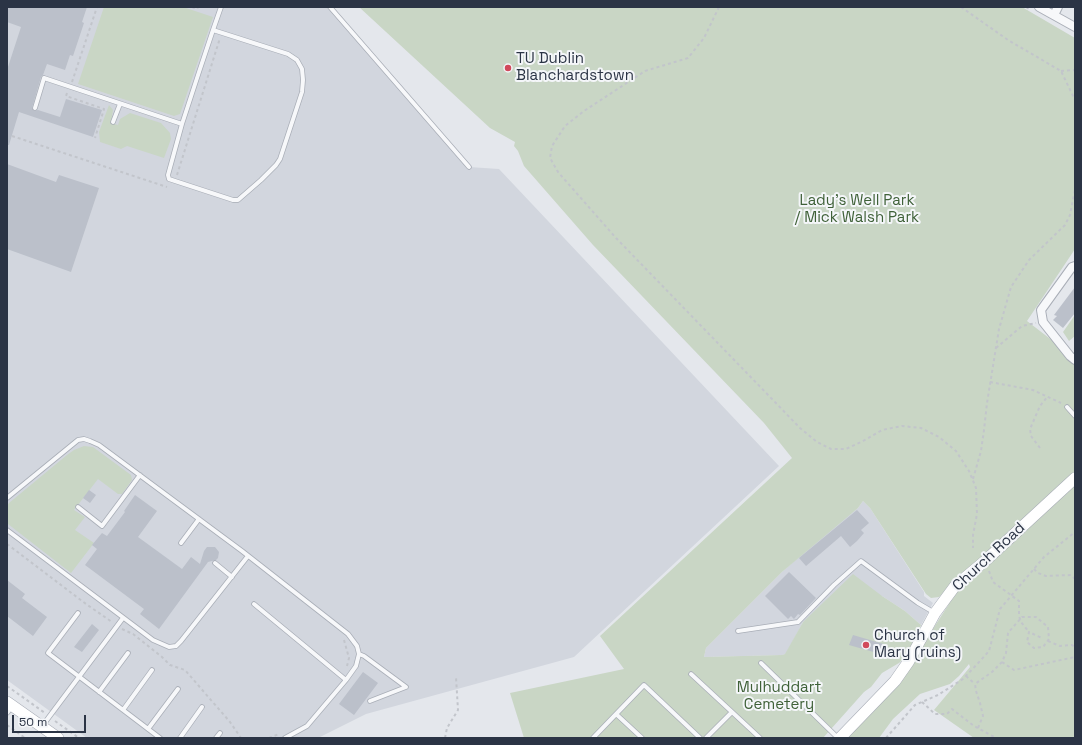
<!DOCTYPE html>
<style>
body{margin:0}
#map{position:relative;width:1082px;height:745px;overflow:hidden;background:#e4e7ec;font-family:"Space Grotesk",sans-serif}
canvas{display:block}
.frame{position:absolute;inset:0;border:8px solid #2b3445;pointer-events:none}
.scale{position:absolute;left:12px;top:715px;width:74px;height:18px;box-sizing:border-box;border:2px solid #2b3445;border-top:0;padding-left:5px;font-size:12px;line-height:14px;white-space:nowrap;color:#2b3445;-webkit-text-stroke:3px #f4f6f9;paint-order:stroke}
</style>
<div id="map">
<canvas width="1082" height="745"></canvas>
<div class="frame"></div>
<div class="scale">50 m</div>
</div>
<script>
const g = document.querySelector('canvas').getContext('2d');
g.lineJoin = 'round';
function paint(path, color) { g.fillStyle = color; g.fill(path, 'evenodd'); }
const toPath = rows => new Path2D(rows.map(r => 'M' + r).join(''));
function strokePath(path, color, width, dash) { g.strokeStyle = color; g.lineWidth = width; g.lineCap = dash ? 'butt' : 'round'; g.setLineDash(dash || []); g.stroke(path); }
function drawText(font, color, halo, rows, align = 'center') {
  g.font = font + ' "Space Grotesk",sans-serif'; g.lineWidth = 4; g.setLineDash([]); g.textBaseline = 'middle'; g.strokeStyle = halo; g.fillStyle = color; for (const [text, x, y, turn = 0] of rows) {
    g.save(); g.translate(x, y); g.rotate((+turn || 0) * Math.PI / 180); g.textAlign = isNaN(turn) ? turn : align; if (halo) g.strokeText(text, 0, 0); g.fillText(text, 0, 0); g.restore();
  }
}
paint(toPath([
 [7,7,330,7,469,167,499,169,779,466,574,657,366,714,318,738,87,738,7,680],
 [863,501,870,508,924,592,924,596,933,603,921,625,905,611,882,596,803,622,786,654,782,655,704,657,706,648,782,572,836,524,858,508]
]), '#d2d6de');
paint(toPath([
 [104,7,183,7,213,17,180,114,174,116,78,84],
 [359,7,1022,7,1075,38,1075,249,1027,321,1075,358,1075,738,974,738,934,710,970,667,969,664,959,676,950,684,920,694,893,719,879,738,846,738,929,635,949,604,945,591,939,597,931,598,926,594,870,508,863,501,858,508,782,572,706,648,704,657,782,655,785,654,803,622,853,574,882,596,905,611,921,625,909,653,899,663,882,673,871,687,864,692,823,738,524,738,510,693,624,669,600,636,792,458,764,423,593,245,524,166,518,151,514,146,515,142,490,128],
 [109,105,113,110,111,123,118,125,120,119,130,113,161,123,170,133,171,139,164,158,127,146,121,149,100,142,99,132],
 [1075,315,1075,336,1069,341,1063,332],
 [84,446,93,447,131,475,132,480,122,494,118,494,98,479,74,510,85,517,75,530,94,543,71,573,8,524,7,506,9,503,67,455,74,450]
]), '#c9d6c5');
paint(toPath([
 [7,7,87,7,82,22,84,23,73,56,70,55,65,70,47,64,43,75,41,77,32,108,34,111,38,110,60,117,66,99,102,110,93,137,19,112,9,145,7,145,7,70,21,27,7,22],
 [7,164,56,182,59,175,99,188,71,272,7,249],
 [1075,287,1075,313,1063,328,1053,320,1057,316,1054,315],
 [89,490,96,495,90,503,83,498],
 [135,495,157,511,138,537,182,569,191,557,200,564,204,551,207,547,215,547,219,552,218,558,216,560,208,562,159,629,140,614,144,609,85,565,97,549,92,545,102,533,107,536,125,512,124,511],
 [857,510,869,523,861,530,864,533,857,541,850,547,841,536,806,566,799,558],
 [789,572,816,598,800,615,798,614,794,619,791,616,788,619,765,596],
 [7,580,25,594,22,598,47,617,33,636,7,616],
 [92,624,99,630,82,652,74,647],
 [853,635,887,645,884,655,849,645],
 [363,672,378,683,354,715,339,704]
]), '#bbc0ca');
const lane = toPath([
 [330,7,469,167],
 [213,30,288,54,297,60,302,69,303,80,302,92,280,159,276,165,261,180,238,200,233,200,175,181,169,179,168,175,182,124,199,72,213,30,221,7],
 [35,108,44,78,182,124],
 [113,122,120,104],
 [1067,407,1075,416],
 [7,498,78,440,84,439,90,441,99,445,242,551,348,634,357,646,359,654,356,666,346,680,307,726,285,738],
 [78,507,102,526,140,475],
 [7,530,153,640,169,647,176,646,181,641,248,556],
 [181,543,199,519],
 [215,563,232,577],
 [254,604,346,680],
 [78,613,48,653,160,738],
 [738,631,798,622,834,585,861,561,918,603,935,613],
 [359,654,364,656,406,687,370,701],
 [761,663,838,738],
 [691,674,732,712],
 [99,692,128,653],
 [123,710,152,670],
 [7,713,12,707],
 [616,714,642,738],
 [43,725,123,618],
 [148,729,178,689],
 [180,738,202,707],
 [216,738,220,733],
 [593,738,644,685,700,738],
 [706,738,732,712,760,738]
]);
const street = toPath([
 [1039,7,1075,27],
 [1054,15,1058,7],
 [1075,266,1072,267,1041,310,1043,322,1070,356,1075,360]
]);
const secondary = toPath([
 [7,702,58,738],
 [840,738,895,681,909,661,935,613,955,586,985,561,1075,478]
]);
strokePath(lane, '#a9aeb7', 5.5);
strokePath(street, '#a9aeb7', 10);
strokePath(secondary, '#a9aeb7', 12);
strokePath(toPath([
 [192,7,197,9,198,7],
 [719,7,704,38,688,58,645,71,584,111,565,126,552,146,550,158,558,172,616,238,772,399,800,428,817,442,831,449,846,449,863,441,882,430,902,426,921,428,939,437,956,451,969,471,976,488,977,514,973,535,973,548],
 [961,7,1008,40,1061,71,1075,100],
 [1026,7,1031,10],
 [1061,71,1075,70],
 [72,82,97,7],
 [67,93,66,96,104,109,95,138],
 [12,136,167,187],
 [177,175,220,38],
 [996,348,1022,326,1036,323],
 [990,382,1033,390,1061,403],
 [1040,448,1031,436,1030,429,1040,406,1048,396],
 [973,479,981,451,984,430,987,403,999,329,1011,287,1029,260,1065,225,1070,215,1075,189],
 [7,544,86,604,112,622],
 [1034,569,1038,573,1046,576,1071,575,1075,579],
 [989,571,993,582,1019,601,1019,616,1021,622,1029,632],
 [122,629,133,634,162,657,170,665,185,670,230,722,241,738],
 [344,640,349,658,347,666],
 [1048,641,1060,646,1072,645,1075,647],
 [1002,662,1014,670,1075,657],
 [966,676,975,684],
 [7,686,45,713],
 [922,702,935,714,947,714,952,709,974,726,996,738],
 [55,721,79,738],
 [7,725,25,738],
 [978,728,983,716,980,703,976,691,975,684,992,672,1002,662,1006,653,1008,633,1022,617,1036,617,1048,627,1049,639,1043,647,1034,648,1027,642,1029,632,1042,638],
 [269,738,279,734],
 [445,738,447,728,458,710,456,677],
 [886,738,915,705,938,695,963,679,981,660,989,651,1000,609,1044,557,1075,532]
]), '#c2c5cb', 2, [3, 3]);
strokePath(lane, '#f7f8fa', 4);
strokePath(street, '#f7f8fa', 8);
strokePath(secondary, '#fff', 11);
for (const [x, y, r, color] of [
 [508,68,4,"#d1495b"],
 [866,645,4,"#d1495b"]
]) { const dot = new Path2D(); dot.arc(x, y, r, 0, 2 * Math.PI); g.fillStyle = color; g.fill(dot); strokePath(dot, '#f4f6f9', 1.5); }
drawText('15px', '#2b3445', '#f4f6f9', [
 ["TU Dublin",516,59],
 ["Blanchardstown",516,76],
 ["Church of",874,636],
 ["Mary (ruins)",874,653]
], 'left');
drawText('15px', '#3f6138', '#f4f6f9', [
 ["Lady's Well Park",857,201],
 ["/ Mick Walsh Park",857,218],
 ["Mulhuddart",779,688],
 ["Cemetery",779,705]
]);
drawText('15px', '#2b3445', '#f4f6f9', [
 ["Church Road",989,557,-43]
]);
</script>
